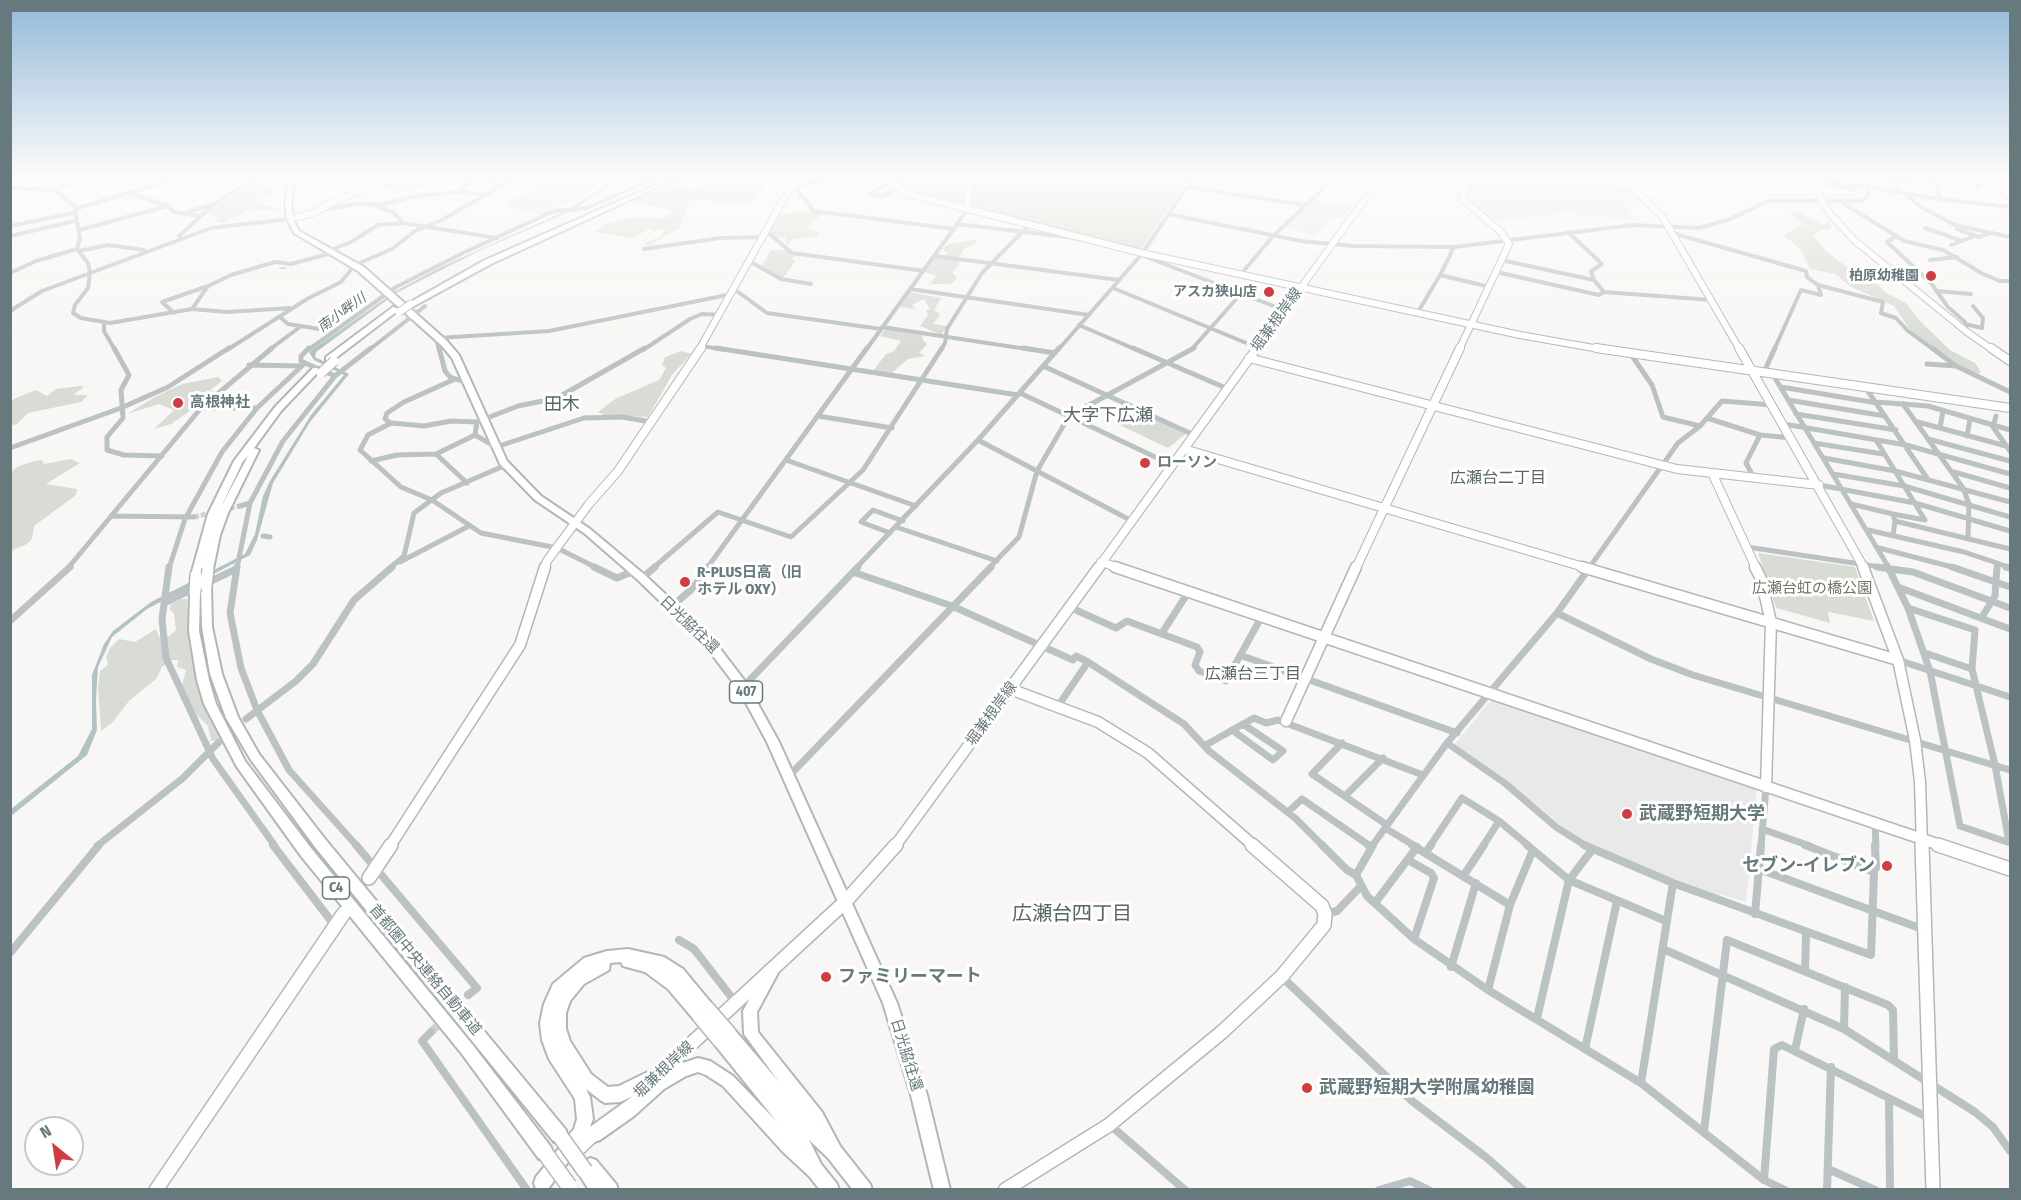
<!DOCTYPE html>
<meta charset="utf-8">
<style>
body{margin:0}
#map{position:relative;width:2021px;height:1200px;overflow:hidden;background:#f8f7f5;font-family:"Fira Sans Condensed",sans-serif}
canvas{display:block}
.frame{position:absolute;inset:0;border:12px solid #667a7d;pointer-events:none}
.north{position:absolute;left:24px;top:1116px;width:60px;height:60px;box-sizing:border-box;background:#fff;border:2px solid #c2cacb;border-radius:50%;rotate:330deg;font-size:16px;font-weight:700;line-height:24px;text-align:center;color:#667a7d}
.north::after{content:'';display:block;margin:auto;width:21px;height:27px;background:#d23b40;clip-path:polygon(50% 0,100% 100%,50% 72%,0 100%)}
</style>
<div id="map">
<canvas width="2021" height="1200"></canvas>
<div class="frame"></div>
<div class="north">N</div>
</div>
<script>
const g = document.querySelector('canvas').getContext('2d');
g.lineJoin = 'round';
function paint(path, color) { g.fillStyle = color; g.fill(path, 'evenodd'); }
const toPath = rows => new Path2D(rows.map(r => 'M' + r).join(''));
function strokePath(path, color, width, dash) { g.strokeStyle = color; g.lineWidth = width; g.lineCap = dash ? 'butt' : 'round'; g.setLineDash(dash || []); g.stroke(path); }
function drawText(font, color, halo, rows, align = 'center') {
  g.font = font + ' "Fira Sans Condensed","Noto Sans JP",sans-serif'; g.lineWidth = 6; g.setLineDash([]); g.textBaseline = 'middle'; g.strokeStyle = halo; g.fillStyle = color; for (const [text, x, y, turn = 0] of rows) {
    g.save(); g.translate(x, y); g.rotate((+turn || 0) * Math.PI / 180); g.textAlign = isNaN(turn) ? turn : align; if (halo) g.strokeText(text, 0, 0); g.fillText(text, 0, 0); g.restore();
  }
}
paint(toPath([
 [553,178,604,180,572,200,550,209,551,211,543,215,505,207,510,204,507,203],
 [1472,178,1529,178,1632,189,1651,208,1625,205,1636,220,1567,213,1491,221,1465,200,1464,194],
 [1315,200,1352,207,1343,219,1333,218,1314,235,1285,227],
 [1491,700,1757,788,1746,902,1720,894,1719,897,1594,847,1571,834,1509,782,1454,745]
]), '#e9e9e9');
paint(toPath([
 [395,178,444,178,427,187,416,187,413,191,389,189,383,186,382,183],
 [716,178,765,186,758,197,742,204,696,199,690,201,679,228,648,246,644,243,660,237,666,229,660,228,653,232,650,228,634,238,594,232,608,223,633,217,663,218,657,223,672,212,671,209,631,202,661,187,698,190],
 [894,178,1189,178,1140,251,912,192,890,180],
 [251,183,270,186,274,192,253,202,282,210,247,211,223,223,214,221,219,218,207,213],
 [809,210,822,214,806,229,820,232,818,236,791,240,788,246,785,240,787,237,777,238,772,234,770,230,778,215],
 [1791,211,1801,213,1824,225,1826,222,1830,223,1832,226,1829,230,1823,229,1813,235,1828,253,1847,267,1871,277,1885,292,1906,303,1919,320,1950,350,1975,363,1981,372,1976,374,1959,365,1912,333,1894,306,1851,287,1835,274,1810,269,1801,250,1784,235,1803,224,1790,214],
 [974,240,978,243,965,248,960,256,953,258,958,260,959,265,952,272,957,277,955,281,950,284,930,284,936,276,925,272,935,259,948,255,943,249,948,244],
 [771,250,786,250,797,255,792,258,795,262,783,278,761,267],
 [910,292,941,298,934,310,940,315,933,324,947,326,941,335,920,326,928,315,926,310,930,309,924,299,912,305,915,309,900,307],
 [885,329,922,335,922,339,927,344,919,353,925,356,908,359,892,373,873,371,886,354,894,351,901,341,880,336],
 [681,351,691,354,672,375,648,417,604,415,598,412,615,399,659,380,666,368,662,365,665,357],
 [218,377,222,381,210,390,213,391,209,398,171,424,154,429,174,410,159,404,127,414,155,397,182,384],
 [80,386,84,387,73,395,88,395,81,402,28,413,17,424,11,426,11,401,18,397,36,390,47,396,56,389],
 [1135,409,1187,433,1168,448,1115,423],
 [70,459,80,463,46,484,77,489,76,495,34,526,32,539,27,544,11,551,11,472,17,467,34,461,42,460,44,464],
 [1758,553,1855,567,1874,621,1828,612,1830,623,1776,608],
 [181,599,187,599,189,644,203,696,222,732,218,740,211,741,208,726,195,713,186,696,182,685,186,670,177,667,178,660,172,660,162,667,157,678,129,701,112,723,101,731,98,687,100,671,108,665,106,657,110,648,119,639,135,642,156,629,159,637,169,636,176,630,174,613,170,610,171,604]
]), '#d9dcd5');
paint(toPath([
 [617,178,621,178,571,211,481,250,398,292,316,352,315,357,349,374,310,422,273,483,257,540,250,555,147,609,112,637,98,667,96,700,97,730,87,755,11,816,11,809,78,756,92,729,92,675,104,644,113,631,151,602,245,554,255,534,263,496,270,481,311,415,344,375,314,360,309,352,396,291,441,267,566,211]
]), '#b3c3c3');
strokePath(toPath([
 [280,268,286,268]
]), '#b3c3c3', 1.5);
strokePath(toPath([
 [223,510,240,506],
 [194,517,214,512]
]), '#ccd2d1', 5, [5, 2]);
strokePath(toPath([
 [431,1032,468,995]
]), '#ccd2d1', 8, [8, 4.5]);
const secondaryFar3 = toPath([
 [882,178,909,194,1142,253,1520,335,1605,350],
 [1538,178,1635,187],
 [1623,178,1662,216,1740,350],
 [1810,178,1830,214,1854,240,1967,332,1993,350],
 [1984,178,2010,196],
 [967,209,971,178],
 [290,219,313,213,337,200,392,178],
 [699,350,786,195,800,178],
 [1256,350,1380,178],
 [1459,350,1509,244,1501,232,1463,200,1462,193,1470,178]
]);
const secondaryFar2 = toPath([
 [1596,348,2010,408],
 [1739,348,1864,568],
 [1991,348,2010,361],
 [1249,358,1677,469,1819,485],
 [1184,449,1587,568],
 [1713,475,1756,568],
 [1101,562,1119,568],
 [545,568,547,561,589,504,618,471,701,348],
 [1098,568,1257,348],
 [1356,568,1460,348]
]);
const secondaryFar1 = toPath([
 [1115,567,1943,846],
 [1582,567,1898,660],
 [1755,567,1761,579,1771,622,1766,787],
 [1863,567,1898,660,1915,740,1920,782,1922,846],
 [1010,689,1098,722,1148,753,1254,846],
 [1286,721,1356,567],
 [390,846,520,645,545,567],
 [895,846,1099,567]
]);
const secondary = toPath([
 [1922,845,1933,1190],
 [1938,845,2010,869],
 [369,878,391,845],
 [653,1079,845,902,896,845],
 [570,1157,597,1131],
 [156,1190,344,913],
 [1005,1190,1109,1125,1222,1032,1282,976,1324,925,1325,914,1322,906,1252,845]
]);
const highway = toPath([
 [289,178,295,178,291,201,293,219,299,231,364,267,447,341,459,355,507,461,541,496,590,529,646,576,712,638,747,684,779,742,897,1003,927,1095,950,1190,934,1190,911,1095,883,1003,767,742,739,690,704,644,638,580,584,533,535,500,500,464,452,358,441,345,358,271,294,233,287,219,285,201,289,178],
 [671,178,678,178,491,264,414,306,407,304,485,260,671,178],
 [393,307,400,309,332,361,326,361,326,357,393,307],
 [313,368,319,368,320,370,281,411,254,448,259,450,228,513,220,535,213,569,208,572,204,571,203,567,200,577,192,577,191,575,208,514,234,461,275,407,313,368],
 [248,456,220,509,243,461,248,456],
 [206,583,211,586,212,627,222,674,238,717,259,754,325,839,566,1130,567,1137,574,1129,577,1119,575,1099,549,1059,542,1040,540,1023,544,1004,553,984,584,958,607,951,628,949,664,957,683,969,712,1004,714,1009,712,1014,707,1016,705,1021,700,1023,695,1021,668,989,645,972,623,966,621,962,610,963,609,970,584,984,570,1001,566,1013,566,1029,570,1041,591,1074,608,1087,619,1086,656,1068,661,1071,662,1073,677,1065,698,1058,710,1061,733,1076,777,1122,715,1045,713,1040,715,1035,721,1033,723,1028,728,1026,733,1028,779,1082,744,1034,743,1011,767,966,772,964,777,966,779,971,757,1012,758,1032,822,1112,840,1146,870,1184,872,1190,853,1190,828,1158,809,1140,821,1164,837,1184,839,1190,820,1190,809,1176,783,1152,723,1086,706,1075,698,1072,686,1076,664,1089,634,1116,600,1140,594,1142,588,1140,587,1136,548,1189,536,1189,534,1183,536,1177,563,1143,560,1144,554,1142,315,847,251,760,226,718,210,674,202,627,201,586,206,583],
 [586,1089,600,1100,605,1103,620,1102,633,1096,590,1127,593,1119,590,1097,586,1089],
 [195,588,200,592,199,631,209,680,216,704,245,761,311,848,472,1044,551,1147,553,1153,551,1159,545,1161,539,1159,462,1054,301,856,237,767,204,704,197,680,189,631,190,592,195,588],
 [590,1158,596,1160,616,1184,618,1190,589,1190,577,1171,579,1165,590,1158]
]);
strokePath(secondaryFar3, '#b0b8ba', 8);
strokePath(secondaryFar2, '#b0b8ba', 10);
strokePath(secondaryFar1, '#b0b8ba', 13);
strokePath(secondary, '#b0b8ba', 16);
strokePath(highway, '#b1b7b8', 4);
strokePath(toPath([
 [1811,178,1940,199,2010,207],
 [1876,178,1905,182,1911,178],
 [1920,178,1936,183,1940,199],
 [514,180,545,180],
 [1829,181,1830,185,1856,190,1848,183],
 [1889,181,1921,207,1955,225,2010,237],
 [27,183,37,178],
 [890,183,868,194,884,196,896,188],
 [794,186,814,211,954,229],
 [667,187,685,178],
 [791,187,830,178],
 [1186,187,1305,205],
 [10,188,54,190,74,205,80,238,77,249,88,263,90,272,88,288,75,305,73,313,81,318,110,323,192,309,227,312,290,308],
 [1976,188,1982,182,1990,183],
 [54,190,80,178],
 [463,191,462,188,468,182,482,178,501,186],
 [130,193,168,206,174,212,201,216],
 [1843,203,1904,241,1943,250,1983,274,2000,281,2010,281],
 [376,206,393,212,403,223,497,238],
 [75,209,177,178],
 [321,210,356,204,385,204,411,197,454,192,483,194],
 [187,212,214,204],
 [1168,214,1301,241,1353,246,1454,247,1633,225,1699,228,1730,219,1768,201,1862,201,1869,193,1868,178],
 [957,224,1076,238],
 [10,226,73,213],
 [1925,228,1962,241],
 [1957,229,1979,237,1989,233],
 [79,230,168,206],
 [766,231,792,253,924,271],
 [1568,232,1602,264,1591,271,1594,280],
 [1672,233,1806,271,1807,277,1818,285],
 [10,236,75,221],
 [179,236,214,204,255,178],
 [1895,237,1887,242,1931,283,1948,307,1965,322,1967,332],
 [1951,245,1975,236],
 [1454,247,1440,275,1490,287],
 [644,249,720,238,763,237],
 [79,251,108,245,144,250],
 [328,251,351,242,378,225,403,223],
 [1141,255,1284,310],
 [935,256,1119,280],
 [1501,260,1594,280,1604,292,1712,300],
 [1930,260,1957,257],
 [749,261,781,279,811,284],
 [1496,272,1599,295,1604,292],
 [10,273,36,261,77,249],
 [1241,274,1273,236,1319,193,1331,178],
 [1113,288,1256,347],
 [734,289,767,313,881,329],
 [910,289,1089,315],
 [1936,291,1971,294],
 [192,309,208,286,231,275,275,262,291,264,332,253],
 [10,311,42,291,211,228,290,219],
 [1418,312,1440,275],
 [174,313,162,302,208,286],
 [280,317,288,324,332,331],
 [104,323,104,331,115,350],
 [1965,324,1982,328,1983,318,1973,306],
 [1079,325,1137,350],
 [882,327,1033,350],
 [435,335,439,350],
 [438,338,549,331,732,294],
 [702,346,726,350],
 [227,350,307,299,341,282,355,265,392,249,415,231,442,220,515,178],
 [269,350,300,327],
 [308,350,396,287,463,253,554,211,587,208,655,178],
 [369,350,425,306],
 [643,350,690,319,702,314,721,315],
 [866,350,968,209],
 [941,350,945,343,947,329,982,273,1030,224],
 [1058,350,1141,255,1193,178],
 [1191,350,1255,278],
 [1774,350,1801,290,1821,295,1818,285,1883,302,1881,313,1896,318,1908,331,1934,350]
]), '#bbc2c3', 4);
strokePath(toPath([
 [114,348,129,375,121,390,123,418,107,437,107,450,124,455,162,456],
 [439,348,445,371,450,377,468,383],
 [716,348,1018,395],
 [1023,348,1055,353],
 [1133,348,1228,389],
 [1932,348,1956,366],
 [1630,353,1652,385,1663,417,1700,426],
 [305,363,335,376],
 [1927,364,1956,366,2010,392],
 [249,365,302,366],
 [1043,366,1194,435],
 [1764,372,1775,348],
 [1772,373,1889,568],
 [455,379,404,402,387,413,385,419,391,423,424,426,451,421,477,422,518,406,557,398,645,348],
 [1781,387,1877,403],
 [1865,387,1927,478],
 [1020,393,1172,465],
 [1788,400,1885,416],
 [1876,402,1928,406,2010,430],
 [1903,404,1963,488,1969,504,1968,538],
 [201,408,257,408],
 [1796,414,1896,430],
 [818,416,892,428],
 [1707,418,1760,435],
 [477,422,475,435,496,447,584,418,622,417,651,422],
 [1918,422,2006,446],
 [391,423,368,435,360,450,401,487,432,500,481,533,557,548,597,568],
 [1784,424,1906,445,2010,474],
 [1993,427,2010,451],
 [1993,427,1996,416],
 [1940,428,1943,411],
 [1967,436,1970,419],
 [1928,439,2010,461],
 [978,440,1132,521],
 [1876,440,1925,520,1893,514,1895,521],
 [1814,443,1883,454],
 [10,448,121,408,168,387,229,348],
 [436,454,467,483],
 [1824,458,1895,471,2010,502],
 [786,460,916,506],
 [371,461,397,455,436,454,475,435],
 [1954,472,2010,488],
 [1833,474,1904,486,2010,517],
 [1754,478,1746,463,1760,435,1792,438],
 [1819,485,1915,503,2010,531],
 [1851,504,1893,514],
 [240,506,250,503],
 [111,516,194,517],
 [896,527,997,561],
 [1868,530,1964,552,1997,563],
 [890,533,861,522,873,510,903,521],
 [263,536,270,537],
 [1893,536,1895,521,2010,549],
 [1747,547,1887,568],
 [1879,548,1956,568],
 [400,562,469,526],
 [68,568,201,408,272,348],
 [169,568,185,519,222,452,257,408,305,363,301,361,301,356,309,348],
 [237,568,250,503,283,441,335,376,371,348],
 [390,568,404,556,414,513,441,493,506,465],
 [653,568,718,512,791,537,863,470,942,348],
 [707,568,867,348],
 [856,568,978,440,1059,348],
 [989,568,1019,537,1037,471,1069,416,1194,348],
 [1589,568,1678,443,1700,426,1722,401,1772,405],
 [1997,568,1997,563,2010,568]
]), '#bbc2c3', 5);
strokePath(toPath([
 [169,567,162,619,166,658,213,759,275,846],
 [237,567,230,613,241,668,257,710,289,770,357,846],
 [594,567,617,578,634,571],
 [1877,567,1913,572,2010,608],
 [1888,567,1908,608,1930,671,1960,826,2010,843],
 [1952,567,2010,587],
 [2006,567,2010,568],
 [853,572,952,606,1073,660,1076,656,1088,662,1058,706],
 [642,578,655,567],
 [207,583,236,569],
 [1898,587,2010,629],
 [166,602,195,588],
 [671,607,692,589,708,567],
 [1069,607,1116,628,1127,621,1197,647,1200,652,1195,665,1199,671,1226,681,1262,616],
 [1908,608,1975,630,1972,669,1995,765,2009,842],
 [1557,613,1651,659,1693,675,2010,770],
 [1982,617,1995,596,1997,567],
 [10,621,70,567],
 [1162,633,1189,591],
 [1925,653,1972,669],
 [1240,655,1457,733],
 [1898,660,2010,697],
 [1088,662,1184,724,1209,751,1295,818,1323,846],
 [743,687,858,567],
 [246,719,296,681,313,664,354,600,392,567],
 [1232,730,1273,760,1283,751,1243,724],
 [1342,743,1312,774,1387,825],
 [1447,743,1506,784,1556,827,1586,846],
 [1204,746,1254,718,1266,723,1278,720,1423,775],
 [788,777,991,567],
 [1345,796,1383,758],
 [1288,812,1302,799,1370,846],
 [1875,824,1876,846],
 [1385,828,1415,846],
 [1762,829,1810,846],
 [97,846,183,778,219,742],
 [1372,846,1447,743,1557,613,1590,567],
 [1430,846,1462,798,1499,821,1529,846],
 [1483,846,1499,821],
 [1761,846,1766,787]
]), '#bbc2c3', 7);
strokePath(toPath([
 [273,845,335,926],
 [356,845,477,988,468,995],
 [1322,845,1347,870,1356,875,1367,896,1414,939,1488,990,1641,1083,1764,1180,1785,1190],
 [1368,845,1371,847],
 [1412,845,1510,905],
 [1527,845,1569,880,1666,921],
 [1584,845,1673,883,1871,955,1874,872,1805,845],
 [1426,852,1431,845],
 [1408,860,1431,873,1434,878,1414,939],
 [1759,869,1925,930],
 [1872,869,1876,868,1875,845],
 [1356,875,1373,845],
 [1464,875,1484,845],
 [1375,903,1417,847],
 [1325,914,1337,911,1361,886],
 [1755,914,1761,845],
 [679,940,694,949,736,1003],
 [1663,949,1844,1029,1975,1112,1993,1127,2010,1151],
 [10,953,99,845],
 [1451,967,1476,883],
 [1805,971,1806,934],
 [1282,977,1412,1101,1487,1158,1523,1190],
 [1488,990,1510,905,1533,850],
 [1537,1018,1569,880,1592,850],
 [1844,1029,1845,987],
 [431,1032,422,1041,527,1190],
 [1585,1049,1617,901],
 [1795,1050,1804,1009],
 [1641,1083,1673,883],
 [1889,1099,1890,1190],
 [1110,1125,1185,1190],
 [1704,1131,1727,940,1888,1005,1893,1010,1894,1059],
 [1828,1169,1875,1190],
 [1764,1180,1774,1049,1782,1045,1929,1118],
 [1379,1190,1410,1181,1429,1190],
 [1827,1190,1831,1067]
]), '#bbc2c3', 8);
strokePath(secondaryFar3, '#fff', 6);
strokePath(secondaryFar2, '#fff', 8);
strokePath(secondaryFar1, '#fff', 10);
strokePath(secondary, '#fff', 13);
paint(highway, '#fff');
const highwayBridgeFar3 = toPath([
 [399,312,411,304]
]);
const highwayBridgeFar2 = toPath([
 [321,373,334,361]
]);
const highwayBridgeFar1 = toPath([
 [206,586,208,569],
 [195,592,196,575]
]);
const highwayBridge = toPath([
 [707,1009,728,1033],
 [700,1016,720,1040],
 [560,1136,585,1171],
 [545,1153,569,1186]
]);
strokePath(highwayBridgeFar3, '#b1b7b8', 9, []);
strokePath(highwayBridgeFar2, '#b1b7b8', 11, []);
strokePath(highwayBridgeFar1, '#b1b7b8', 14, []);
strokePath(highwayBridge, '#b1b7b8', 18, []);
strokePath(highwayBridgeFar3, '#fff', 7);
strokePath(highwayBridgeFar2, '#fff', 9);
strokePath(highwayBridgeFar1, '#fff', 11);
strokePath(highwayBridge, '#fff', 15);
const sky = g.createLinearGradient(0, 0, 0, 346);
sky.addColorStop(0, '#93bad9');
sky.addColorStop(0.51, '#fcfbfa');
sky.addColorStop(1, '#fcfbfa00');
g.fillStyle = sky;
g.fillRect(0, 0, 2021, 346);
for (const [x, y, r, color] of [
 [1931,276,6,"#d23b40"],
 [1269,292,6,"#d23b40"],
 [178,403,6,"#d23b40"],
 [1145,463,6,"#d23b40"],
 [685,582,6,"#d23b40"],
 [1627,814,6,"#d23b40"],
 [1887,866,6,"#d23b40"],
 [826,977,6,"#d23b40"],
 [1307,1088,6,"#d23b40"]
]) { const dot = new Path2D(); dot.arc(x, y, r, 0, 2 * Math.PI); g.fillStyle = color; g.fill(dot); strokePath(dot, '#fff', 2); }
drawText('bold 14px', '#667a7d', '#fff', [
 ["柏原幼稚園",1919,276],
 ["アスカ狭山店",1257,292]
], 'right');
drawText('italic 14px', '#607878', '#fff', [
 ["南小畔川",342,313,-36]
]);
for (const [x, y, w] of [
 [746,692,33],
 [336,888,27]
]) { const box = new Path2D(); box.roundRect(x - w / 2, y - 11, w, 22, 4.5); g.fillStyle = '#fff'; g.fill(box); strokePath(box, '#667a7d', 1.5); }
drawText('bold 14px', '#667a7d', null, [
 ["407",746,692],
 ["C4",336,888]
]);
drawText('15px', '#667a7d', '#fff', [
 ["堀兼根岸線",1277,320,-54],
 ["日光脇往還",689,625,44],
 ["堀兼根岸線",992,714,-54],
 ["首都圏中央連絡自動車道",425,970,50],
 ["日光脇往還",906,1055,73],
 ["堀兼根岸線",664,1070,-43]
]);
drawText('bold 15px', '#667a7d', '#fff', [
 ["高根神社",190,403],
 ["ローソン",1157,463],
 ["R-PLUS日高（旧",697,573],
 ["ホテル OXY）",697,590]
], 'left');
drawText('15px', '#6c7664', '#fff', [
 ["広瀬台虹の橋公園",1812,589]
]);
drawText('16px', '#576669', '#fff', [
 ["広瀬台二丁目",1498,479],
 ["広瀬台三丁目",1253,675]
]);
drawText('18px', '#576669', '#fff', [
 ["田木",562,405],
 ["大字下広瀬",1108,416]
]);
drawText('bold 18px', '#667a7d', '#fff', [
 ["武蔵野短期大学",1639,814],
 ["セブン-イレブン",1875,866,"right"],
 ["ファミリーマート",838,977],
 ["武蔵野短期大学附属幼稚園",1319,1088]
], 'left');
drawText('20px', '#576669', '#fff', [
 ["広瀬台四丁目",1072,914]
]);
</script>
